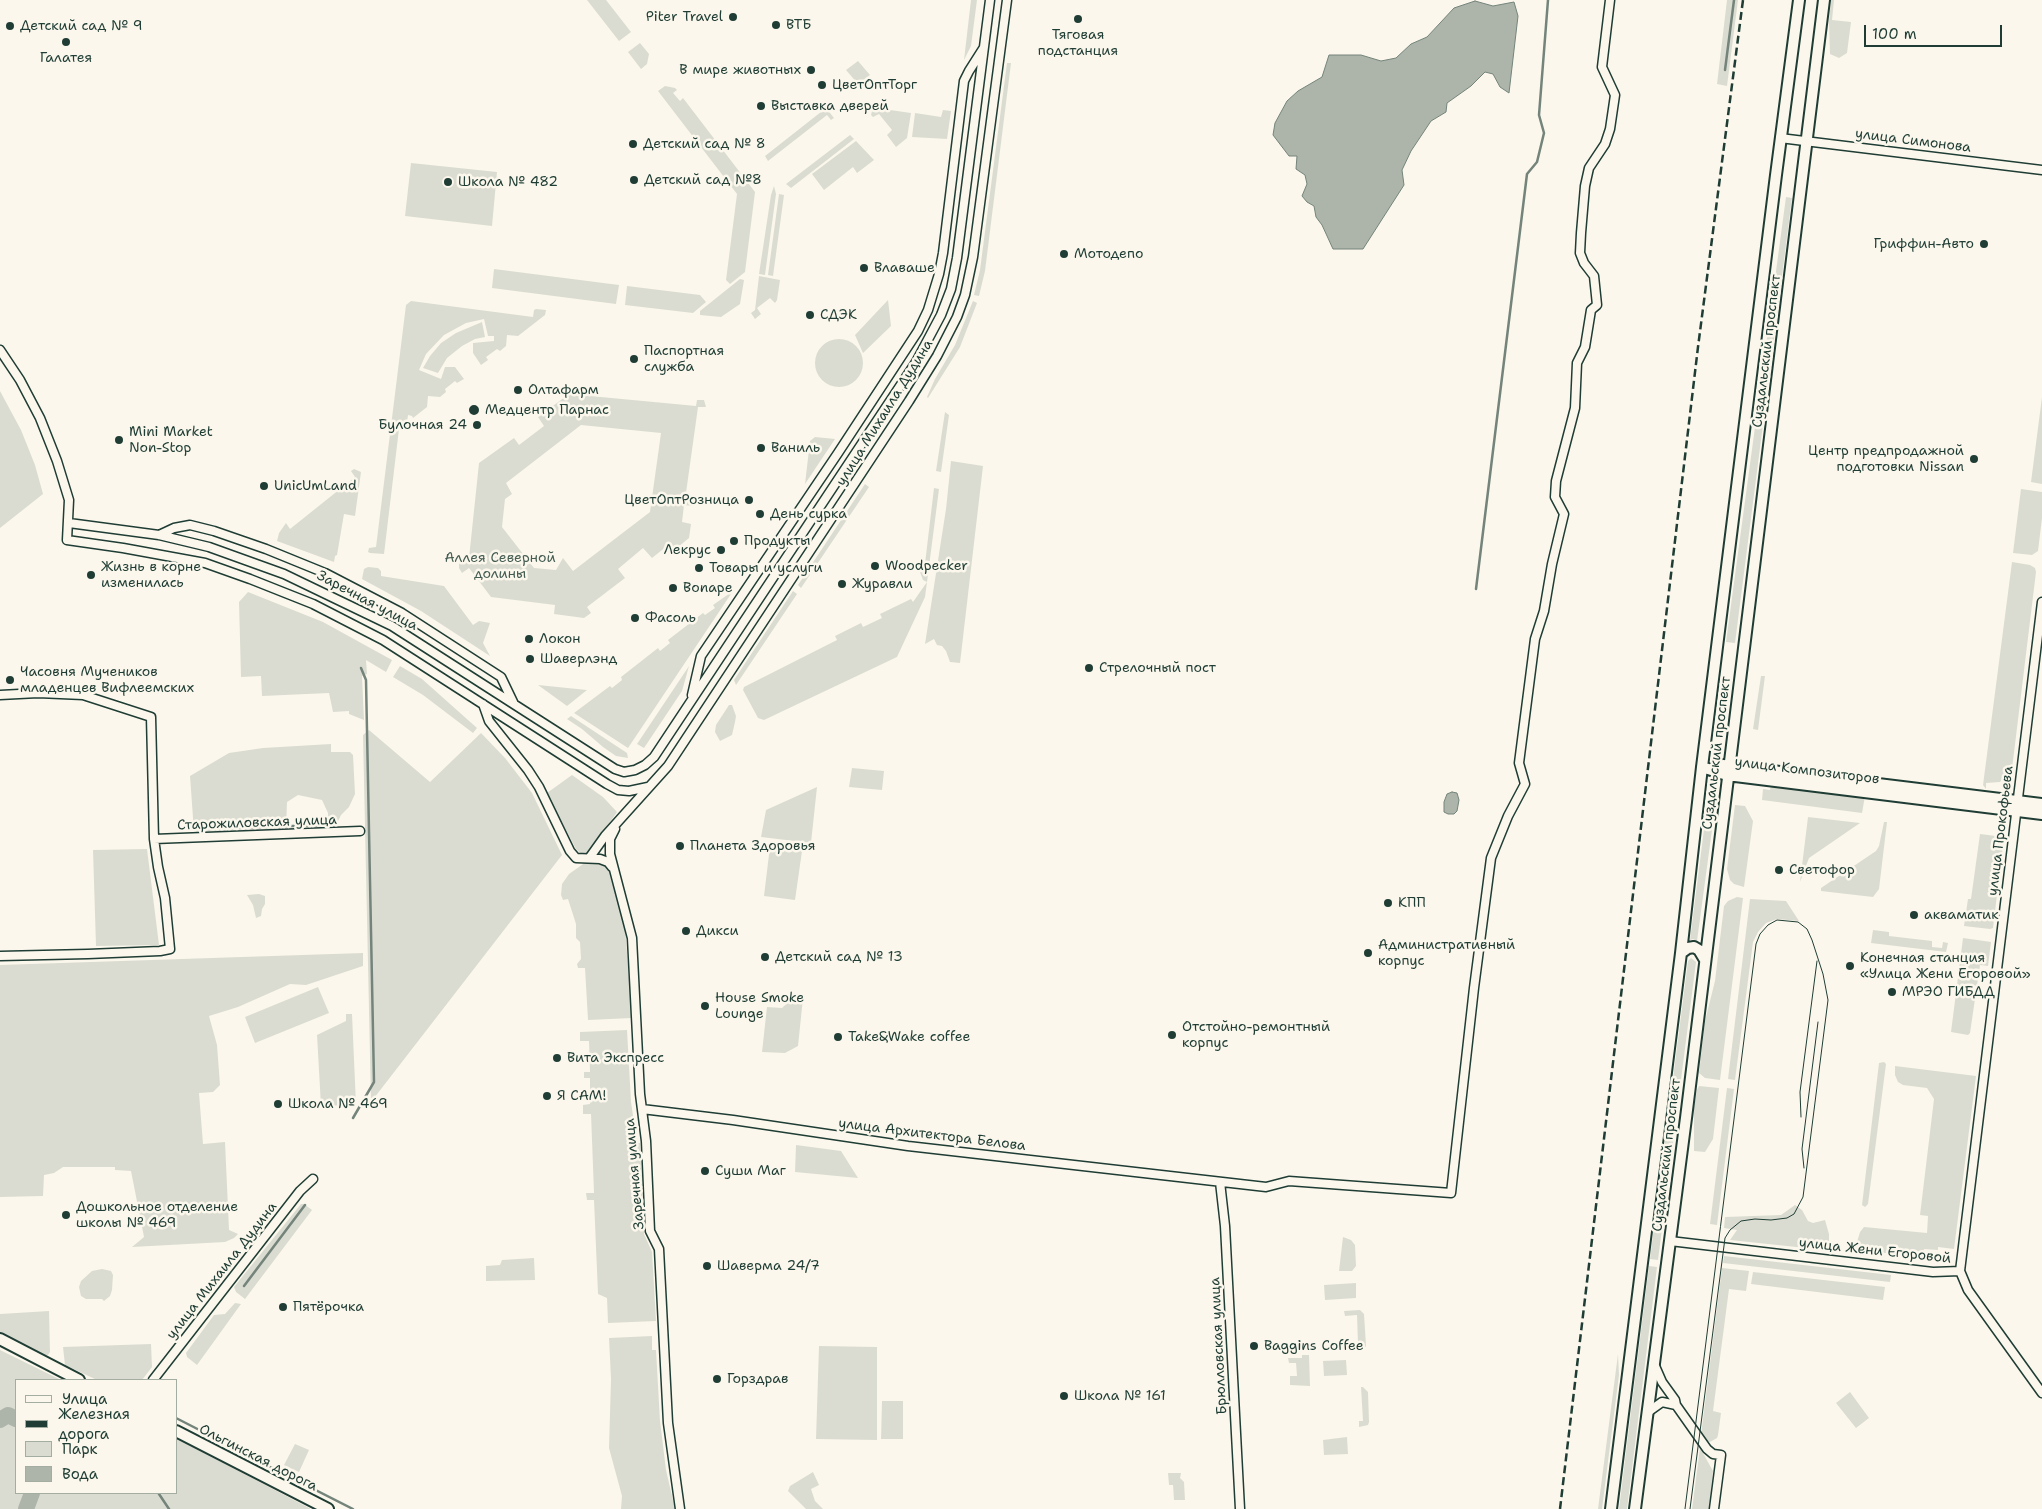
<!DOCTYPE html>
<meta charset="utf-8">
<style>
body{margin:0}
#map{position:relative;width:2042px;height:1509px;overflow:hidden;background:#fbf7ec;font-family:"Shantell Sans",sans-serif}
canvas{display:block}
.legend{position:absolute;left:15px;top:1379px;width:162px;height:115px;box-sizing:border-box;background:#fbf7ec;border:1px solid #a3ada2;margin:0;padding:6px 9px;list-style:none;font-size:15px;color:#1f3d34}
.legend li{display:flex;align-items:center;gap:10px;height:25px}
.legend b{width:25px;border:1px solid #a3ada2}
.scale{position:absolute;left:1864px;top:25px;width:138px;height:22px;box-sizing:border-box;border:2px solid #1f3d34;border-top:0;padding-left:6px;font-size:15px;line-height:18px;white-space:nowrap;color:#1f3d34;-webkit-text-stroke:4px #fbf7ec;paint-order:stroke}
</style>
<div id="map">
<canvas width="2042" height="1509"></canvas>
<ul class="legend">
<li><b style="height:6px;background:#fbf7ec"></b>Улица</li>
<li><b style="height:6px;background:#1f3d34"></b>Железная дорога</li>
<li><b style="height:14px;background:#dbdcd1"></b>Парк</li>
<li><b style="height:14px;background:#adb4aa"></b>Вода</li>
</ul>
<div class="scale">100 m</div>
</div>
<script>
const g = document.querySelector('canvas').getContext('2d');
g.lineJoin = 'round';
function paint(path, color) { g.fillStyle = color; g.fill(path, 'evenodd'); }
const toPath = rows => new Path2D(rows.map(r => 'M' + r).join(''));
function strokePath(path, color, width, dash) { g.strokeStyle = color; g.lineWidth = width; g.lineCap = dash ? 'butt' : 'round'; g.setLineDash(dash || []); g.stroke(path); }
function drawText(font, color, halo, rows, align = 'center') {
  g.font = font + ' "Shantell Sans",sans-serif'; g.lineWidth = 5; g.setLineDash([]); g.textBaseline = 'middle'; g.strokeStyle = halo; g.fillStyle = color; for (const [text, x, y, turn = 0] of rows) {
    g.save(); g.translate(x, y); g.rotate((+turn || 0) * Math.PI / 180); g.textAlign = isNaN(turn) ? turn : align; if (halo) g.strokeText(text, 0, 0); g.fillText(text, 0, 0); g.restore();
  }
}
paint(toPath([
 [587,0,606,0,631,32,619,41],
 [971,0,977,0,971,46,964,60],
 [1727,0,1738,0,1727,86,1717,84],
 [1831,0,1834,0,1832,20,1851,22,1847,53,1839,58,1830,54,1829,22],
 [640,43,649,54,647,64,641,69,628,52],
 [858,61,870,75,858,84,846,70],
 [1007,63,1011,63,985,271,979,296,974,295,980,270],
 [665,86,675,88,677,90,673,93,680,101,683,98,755,192,745,272,730,284,726,280,737,194,658,91],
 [882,104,886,104,890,110,911,113,907,138,896,147,887,135,892,130,879,114,873,117,871,115,873,107],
 [826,108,834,118,831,120,827,115,768,161,765,156],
 [943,110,951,111,947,139,912,137,915,113,941,117],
 [850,135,854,139,791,188,786,184],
 [856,141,874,160,857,173,853,167,824,190,812,174],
 [411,163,497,172,492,226,405,216],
 [774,186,776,194,765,275,759,274,771,195],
 [779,194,784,195,773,276,768,275],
 [1786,197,1792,198,1735,643,1726,642],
 [494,269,619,285,616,304,492,288],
 [759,276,780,280,777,300,775,303,770,298,757,308,761,314,755,319,751,313,755,310],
 [740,279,744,280,740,304,721,317,700,315,700,311],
 [627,286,700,295,706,302,693,313,625,305],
 [888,300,891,326,863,353,855,335],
 [411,301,533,317,534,310,536,309,546,310,545,315,518,336,507,335,506,346,500,351,497,349,486,357,488,360,481,365,473,353,473,343,494,341,494,336,488,336,484,319,466,323,444,335,426,354,419,370,441,379,445,367,455,367,464,379,457,383,455,381,445,389,446,392,440,397,428,396,427,407,413,418,412,416,408,415,407,423,399,429,384,554,370,553,368,552,369,548,376,547,406,305],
 [973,301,977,303,960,347,928,398,927,397,935,379,955,345],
 [482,322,485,337,475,339,462,346,447,358,438,373,423,368,430,356,441,343,456,333],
 '815 363a24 24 0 1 1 48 0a24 24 0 1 1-48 0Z',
 [0,391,21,430,35,465,43,494,0,528],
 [569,394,696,406,697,400,704,400,706,407,698,407,685,500,694,501,694,506,684,505,682,522,691,524,689,538,672,552,667,546,652,558,643,548,618,569,625,578,587,607,591,613,584,618,554,614,555,605,491,597,469,568,462,573,459,568,459,558,469,558,479,463,514,438,519,445,544,426,538,417],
 [581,425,661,433,650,512,573,571,563,558,556,570,534,568,502,527,505,499,512,494,506,483],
 [2042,397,2042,484,2031,482],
 [945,412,949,415,941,472,936,471],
 [815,437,835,439,805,484,810,441],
 [951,461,983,466,960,663,950,662,946,651,942,646,937,645,934,639,925,644,946,509],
 [354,469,361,472,355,516,344,514,337,555,335,556,334,562,277,541,279,533,286,523,290,529,355,477,351,471],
 [865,484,869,487,801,588,798,585],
 [934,488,939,489,927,582,925,597,897,657,764,720,758,718,743,690,744,687,837,640,835,636,861,623,863,627,882,618,880,614,911,599,913,602,927,582,923,580,920,572,924,572],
 [2021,489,2042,492,2042,518,2038,551,2032,555,2013,553],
 [2012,562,2030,565,2035,568,2036,572,2012,769,2007,769,2005,775,2000,782,1986,783,1986,789,1983,785],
 [368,567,378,568,381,571,381,576,444,586,473,625,479,621,490,623,483,643,490,656,421,611,362,579,364,569],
 [733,591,628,748,574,713,610,686,612,688,622,680,621,677,658,648,660,651,670,643,668,640,703,613,705,615,715,608,713,605],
 [793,591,797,594,736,685,734,680],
 [248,592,323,622,392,660,386,672,366,660,367,674,362,676,364,720,349,714,349,711,333,712,329,693,262,696,261,676,241,677,239,602],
 [400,666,422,679,477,728,473,733,423,695,393,677],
 [689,666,682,691,644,748,637,744],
 [1761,676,1765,676,1758,730,1753,729],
 [538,685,587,690,567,706],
 [729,705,732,705,736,716,735,722,732,735,720,741,715,732,716,725],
 [571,716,627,753,628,758,616,756,603,747,582,729,567,719],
 [369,730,430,782,481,733,505,758,532,793,562,855,371,1102,363,735],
 [331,744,331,752,350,752,353,755,355,794,349,807,341,815,335,827,328,828,328,813,322,800,298,795,287,802,286,829,194,832,190,776,229,753,263,748],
 [852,768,884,771,882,790,849,787],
 [572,775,603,797,617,812,590,851,585,854,580,853,576,849,547,793],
 [1771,784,1865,796,1862,813,1762,800,1763,789,1770,790],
 [817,787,811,843,761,837,766,810],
 [1735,805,1745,806,1753,821,1744,887,1734,884,1730,880,1727,869],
 [1808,817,1860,823,1809,858,1800,882],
 [1884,822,1887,822,1879,889,1873,897,1821,891,1821,888,1876,851,1879,846],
 [1704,829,1712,830,1697,941,1693,939,1690,940],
 [1980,834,2004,837,1993,928,1990,929,1964,926,1968,899,1971,899],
 [770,846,802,851,795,900,764,896],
 [147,849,159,945,96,946,93,850],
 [586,862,602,862,608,868,625,927,632,1018,588,1020,585,968,578,968,577,964,581,959,580,942,576,938,576,924,568,899,563,900,561,895,562,884,569,874],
 [259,894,265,896,265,904,262,909,261,916,256,918,253,905,247,895],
 [1737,897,1743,898,1720,1080,1705,1078,1699,1073,1705,1021,1715,981,1724,906,1728,901],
 [1750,899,1786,901,1799,921,1777,919,1766,923,1758,932,1753,942,1735,1080,1728,1079],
 [1873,930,1889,932,1889,936,1932,941,1932,947,1942,948,1943,942,1948,943,1946,952,1871,943],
 [1963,938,1991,942,1988,966,1980,965,1970,1033,1968,1035,1951,1032],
 [363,953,363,966,306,985,290,984,238,1007,209,1016,217,1045,220,1085,213,1092,199,1093,203,1144,225,1142,229,1230,238,1234,234,1238,225,1242,132,1247,144,1237,131,1171,115,1170,115,1167,63,1167,54,1173,44,1175,43,1196,0,1197,0,965],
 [1691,958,1696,962,1658,1260,1650,1259,1688,961],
 [318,987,329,1013,255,1043,245,1017],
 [794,997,803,998,798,1046,785,1053,762,1052,767,1007,782,1008],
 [346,1014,352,1014,356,1105,321,1106,317,1035,346,1021],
 [627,1030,631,1102,637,1143,640,1143,644,1234,652,1252,656,1321,608,1323,607,1298,598,1294,594,1200,587,1200,586,1193,594,1193,591,1114,583,1114,583,1105,590,1104,590,1078,584,1078,584,1072,590,1072,589,1041,580,1041,580,1032],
 [1884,1062,1886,1064,1868,1204,1865,1207,1862,1205,1879,1063],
 [1895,1066,1976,1076,1954,1249,1938,1247,1938,1250,1924,1249,1923,1257,1876,1252,1875,1256,1869,1255,1859,1248,1857,1242,1860,1232,1864,1227,1927,1233,1928,1216,1920,1215,1934,1099,1927,1088,1903,1085,1898,1082,1895,1075],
 [1699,1086,1719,1088,1713,1139,1705,1152,1694,1151,1694,1107,1697,1090],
 [1727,1088,1734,1089,1717,1225,1710,1224],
 [796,1145,841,1151,858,1178,795,1172],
 [301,1204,304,1204,312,1210,245,1299,236,1292,234,1287],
 [1795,1205,1802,1210,1808,1221,1813,1223,1825,1220,1829,1234,1829,1244,1825,1250,1730,1240,1737,1230,1724,1228,1725,1217,1781,1215],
 [1343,1237,1351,1240,1355,1245,1356,1266,1352,1271,1339,1271],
 [1724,1256,1891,1275,1890,1282,1723,1263],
 [534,1258,535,1280,486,1281,486,1266,500,1265,502,1260],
 [1649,1266,1657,1267,1627,1509,1619,1509],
 [1722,1268,1749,1271,1746,1291,1729,1289,1713,1411,1721,1413,1718,1435,1717,1438,1710,1442,1707,1441,1701,1435],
 [102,1269,111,1271,113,1275,112,1290,110,1296,104,1301,102,1299,86,1299,81,1296,79,1287,81,1281,92,1271],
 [1753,1272,1885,1287,1883,1300,1751,1284],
 [1356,1283,1356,1298,1325,1300,1324,1285],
 [235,1303,241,1304,197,1365,187,1357,186,1353,214,1315,225,1314],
 [1360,1310,1364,1314,1366,1346,1363,1350,1356,1350,1355,1345,1358,1344,1357,1315,1345,1316,1344,1311],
 [49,1311,50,1352,48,1355,43,1356,0,1334,0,1314],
 [652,1336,652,1350,656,1350,660,1421,666,1470,675,1509,621,1509,622,1496,609,1448,611,1379,609,1338],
 [151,1344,152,1367,142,1380,97,1380,65,1365,63,1347],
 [819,1346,877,1347,877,1440,816,1439],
 [0,1350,61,1380,16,1380,16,1493,176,1493,176,1438,311,1509,0,1509],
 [1618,1354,1619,1375,1602,1509,1598,1509],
 [1302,1355,1309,1355,1310,1386,1290,1385,1290,1376,1297,1376,1296,1363,1289,1363,1288,1358,1302,1358],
 [1346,1360,1347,1375,1324,1376,1323,1361],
 [1361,1387,1363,1387,1368,1392,1369,1422,1368,1425,1359,1427,1359,1421,1363,1421],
 [1850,1392,1869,1418,1856,1428,1836,1403],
 [882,1401,903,1401,903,1439,881,1439],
 [1347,1437,1348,1454,1324,1455,1323,1440],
 [295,1444,309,1450,299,1472,284,1465],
 [1700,1448,1713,1471,1709,1509,1692,1509],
 [813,1472,819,1485,811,1489,815,1501,823,1509,806,1509,788,1491,790,1486],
 [1168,1473,1181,1473,1180,1478,1184,1482,1185,1500,1174,1500,1173,1485,1169,1485]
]), '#dbdcd1');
const water = toPath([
 [1475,1,1493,6,1514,2,1518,16,1509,93,1500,87,1493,74,1485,72,1471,86,1447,103,1446,112,1431,121,1411,151,1402,170,1404,185,1363,249,1333,249,1322,225,1316,217,1314,206,1307,202,1302,196,1307,184,1305,175,1296,169,1297,156,1289,156,1273,135,1275,123,1287,101,1298,91,1322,77,1329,55,1361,55,1381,61,1396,58,1411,44,1427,37,1454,8,1475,1],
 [1452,792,1457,793,1459,800,1457,811,1454,814,1448,814,1444,812,1444,802,1447,794,1452,792]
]);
paint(water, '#adb4aa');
strokePath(water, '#74847b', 1);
strokePath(toPath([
 [1725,70,1734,0],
 [1476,589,1527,174,1537,162,1544,133,1539,115,1548,0],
 [216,828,330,825],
 [353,1118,374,1082,366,680,361,668],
 [244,1286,305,1205],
 [176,1418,217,1439],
 [231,1447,353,1509],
 [159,1494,169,1509]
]), '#74847b', 2.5);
strokePath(toPath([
 [0,1420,8,1415,16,1419],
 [26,1509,32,1493]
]), '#adb4aa', 16);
const street = toPath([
 [1780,138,2042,170],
 [0,350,20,380,40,418,57,461,69,500,67,540,123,548,205,563,250,579,313,604,383,640,607,784,618,790,629,791,648,787],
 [69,523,159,535,209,547,284,574,392,626,615,769,624,772,635,770,645,765,654,757,916,362,941,315,951,289,957,258,990,0],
 [159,535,174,528,190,525,214,531,266,549,325,573,402,613,501,677,513,702],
 [2042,602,1960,1271,1968,1290,2042,1393],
 [0,695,38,693,83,695,151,717,154,839,158,867,165,898,170,949,160,951,88,954,0,956],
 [692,695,701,656,838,453,918,331,928,310,939,274,943,253,964,81,969,71,983,49],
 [483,704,489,721,528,770,539,787,570,851,576,858,600,859,608,862,612,867],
 [615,829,610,839,610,854,632,938,640,1094,646,1141,650,1231,659,1249,668,1423,680,1509],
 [154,839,360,831],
 [590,857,605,836,668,766,909,401,937,356,957,317,965,295,973,257,1007,0],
 [642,1109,733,1120,908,1146,1266,1187,1289,1181,1451,1193,1474,988,1491,858,1508,816,1525,784,1519,763,1535,639,1544,611,1552,564,1564,514,1555,497,1556,481,1575,408,1577,363,1585,347,1591,310,1597,305,1594,276,1584,263,1580,253,1581,233,1585,186,1589,168,1605,144,1610,129,1615,95,1602,67,1610,0],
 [1220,1182,1225,1226,1240,1509],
 [1670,1241,1933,1272,1960,1271],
 [153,1380,300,1191,313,1179],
 [1676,1405,1707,1449,1713,1454,1721,1455,1714,1509],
 [1648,1412,1662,1402,1676,1405,1675,1400,1662,1382,1655,1366]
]);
const secondary = toPath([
 [1723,765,2042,804],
 [1702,767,1727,775,2042,814],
 [1681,953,1688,948,1694,947,1699,950,1705,960],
 [0,1339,79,1380],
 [176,1431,328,1509],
 [1611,1509,1681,953,1702,767,1776,175,1799,0],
 [1635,1509,1686,1118,1824,0]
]);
strokePath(street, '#1f3d34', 11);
strokePath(secondary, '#1f3d34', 14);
strokePath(street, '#fbf7ec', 8);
strokePath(secondary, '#fbf7ec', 10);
strokePath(toPath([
 [1801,1117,1800,1092,1817,961],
 [1804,1168,1802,1149,1818,1022],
 [1685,1509,1756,944,1760,934,1768,925,1777,920,1798,922,1807,929,1812,940,1823,974,1828,1000,1803,1197,1794,1214,1787,1218,1771,1220,1755,1219,1741,1221,1730,1230,1725,1238,1690,1509]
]), '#1f3d34', 1);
strokePath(toPath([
 [1560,1509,1698,347,1743,0]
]), '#1f3d34', 2.5, [8, 4]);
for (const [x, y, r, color] of [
 [733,17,5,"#1f3d34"],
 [1078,19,5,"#1f3d34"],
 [776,25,5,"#1f3d34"],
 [10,26,5,"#1f3d34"],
 [66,42,5,"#1f3d34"],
 [811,70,5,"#1f3d34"],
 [822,85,5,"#1f3d34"],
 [761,106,5,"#1f3d34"],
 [633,144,5,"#1f3d34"],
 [634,180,5,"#1f3d34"],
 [448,182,5,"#1f3d34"],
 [1984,244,5,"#1f3d34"],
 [1064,254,5,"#1f3d34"],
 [864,268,5,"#1f3d34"],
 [810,315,5,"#1f3d34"],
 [634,359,5,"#1f3d34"],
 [518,390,5,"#1f3d34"],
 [474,410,6,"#1f3d34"],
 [477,425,5,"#1f3d34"],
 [119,440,5,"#1f3d34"],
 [761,448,5,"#1f3d34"],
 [1974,459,5,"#1f3d34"],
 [264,486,5,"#1f3d34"],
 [749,500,5,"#1f3d34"],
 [760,514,5,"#1f3d34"],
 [734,541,5,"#1f3d34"],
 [721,550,5,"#1f3d34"],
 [875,566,5,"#1f3d34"],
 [699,568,5,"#1f3d34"],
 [91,575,5,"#1f3d34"],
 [842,584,5,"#1f3d34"],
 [673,588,5,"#1f3d34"],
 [635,618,5,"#1f3d34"],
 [529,639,5,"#1f3d34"],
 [530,659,5,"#1f3d34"],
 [1089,668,5,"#1f3d34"],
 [10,680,5,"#1f3d34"],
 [680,846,5,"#1f3d34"],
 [1779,870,5,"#1f3d34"],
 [1388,903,5,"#1f3d34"],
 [1914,915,5,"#1f3d34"],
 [686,931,5,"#1f3d34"],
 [1368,953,5,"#1f3d34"],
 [765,957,5,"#1f3d34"],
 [1850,966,5,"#1f3d34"],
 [1892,992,5,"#1f3d34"],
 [705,1006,5,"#1f3d34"],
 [1172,1035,5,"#1f3d34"],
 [838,1037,5,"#1f3d34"],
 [557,1058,5,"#1f3d34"],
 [547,1096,5,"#1f3d34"],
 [278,1104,5,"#1f3d34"],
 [705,1171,5,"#1f3d34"],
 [66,1215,5,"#1f3d34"],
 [707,1266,5,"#1f3d34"],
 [283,1307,5,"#1f3d34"],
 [1254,1346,5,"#1f3d34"],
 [717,1379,5,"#1f3d34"],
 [1064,1396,5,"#1f3d34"]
]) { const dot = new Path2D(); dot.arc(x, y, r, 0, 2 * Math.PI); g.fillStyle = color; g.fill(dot); strokePath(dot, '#fbf7ec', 2); }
drawText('14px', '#1f3d34', '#fbf7ec', [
 ["Piter Travel",723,17,"right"],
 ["ВТБ",786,25],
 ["Детский сад № 9",20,26],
 ["Тяговая",1078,35,"center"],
 ["подстанция",1078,51,"center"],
 ["Галатея",66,58,"center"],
 ["В мире животных",801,70,"right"],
 ["ЦветОптТорг",832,85],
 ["Выставка дверей",771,106],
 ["Детский сад № 8",643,144],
 ["Детский сад №8",644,180],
 ["Школа № 482",458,182],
 ["Гриффин-Авто",1974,244,"right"],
 ["Мотодепо",1074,254],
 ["Влаваше",874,268],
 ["СДЭК",820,315],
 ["Паспортная",644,351],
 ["служба",644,367],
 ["Олтафарм",528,390],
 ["Медцентр Парнас",485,410],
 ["Булочная 24",467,425,"right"],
 ["Mini Market",129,432],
 ["Non-Stop",129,448],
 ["Ваниль",771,448],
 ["Центр предпродажной",1964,451,"right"],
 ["подготовки Nissan",1964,467,"right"],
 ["UnicUmLand",274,486],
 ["ЦветОптРозница",739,500,"right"],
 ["День сурка",770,514],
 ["Продукты",744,541],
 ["Лекрус",711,550,"right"],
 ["Woodpecker",885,566],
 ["Жизнь в корне",101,567],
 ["изменилась",101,583],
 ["Товары и услуги",709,568],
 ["Журавли",852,584],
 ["Bonape",683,588],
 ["Фасоль",645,618],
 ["Локон",539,639],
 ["Шаверлэнд",540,659],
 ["Стрелочный пост",1099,668],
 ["Часовня Мучеников",20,672],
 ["младенцев Вифлеемских",20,688],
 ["Планета Здоровья",690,846],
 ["Светофор",1789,870],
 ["КПП",1398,903],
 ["акваматик",1924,915],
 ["Дикси",696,931],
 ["Административный",1378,945],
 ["корпус",1378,961],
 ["Детский сад № 13",775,957],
 ["Конечная станция",1860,958],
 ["«Улица Жени Егоровой»",1860,974],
 ["МРЭО ГИБДД",1902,992],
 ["House Smoke",715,998],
 ["Lounge",715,1014],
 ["Отстойно-ремонтный",1182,1027],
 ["корпус",1182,1043],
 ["Take&Wake coffee",848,1037],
 ["Вита Экспресс",567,1058],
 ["Я САМ!",557,1096],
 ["Школа № 469",288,1104],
 ["Суши Маг",715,1171],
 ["Дошкольное отделение",76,1207],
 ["школы № 469",76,1223],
 ["Шаверма 24/7",717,1266],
 ["Пятёрочка",293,1307],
 ["Baggins Coffee",1264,1346],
 ["Горздрав",727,1379],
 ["Школа № 161",1074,1396]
], 'left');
drawText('14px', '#1f3d34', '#fbf7ec', [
 ["улица Симонова",1913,141,7],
 ["Суздальский проспект",1767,351,-83],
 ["улица Михаила Дудина",885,413,-58],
 ["Заречная улица",367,601,28],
 ["Суздальский проспект",1717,753,-83],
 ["улица Композиторов",1807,771,7],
 ["Старожиловская улица",257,823,-2],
 ["улица Прокофьева",2001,831,-83],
 ["улица Архитектора Белова",932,1135,7],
 ["Суздальский проспект",1667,1155,-83],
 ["Заречная улица",635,1174,-95],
 ["улица Жени Егоровой",1875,1251,6],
 ["улица Михаила Дудина",222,1271,-52],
 ["Брюлловская улица",1219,1346,-93],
 ["Ольгинская дорога",258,1458,27]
]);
drawText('14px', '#455d53', '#fbf7ec', [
 ["Аллея Северной",500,558],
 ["долины",500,574]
]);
</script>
